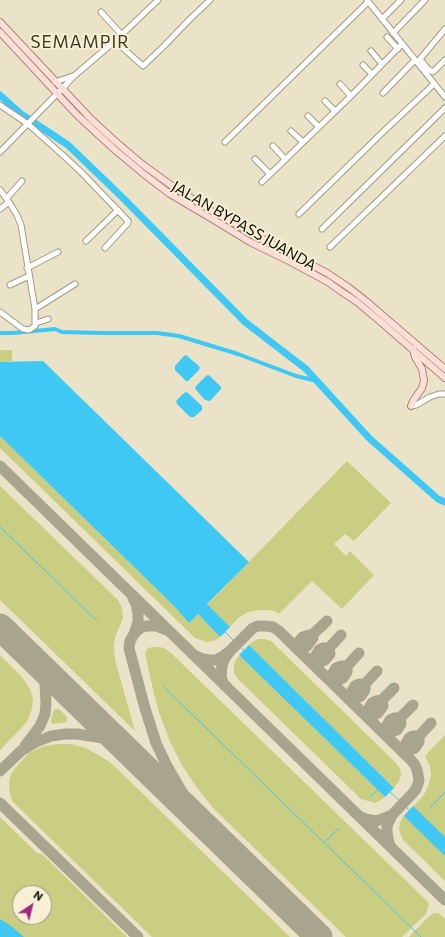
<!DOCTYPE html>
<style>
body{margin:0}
#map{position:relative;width:445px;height:937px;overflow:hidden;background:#eae3c8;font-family:Commissioner,sans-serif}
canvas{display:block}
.north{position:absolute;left:12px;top:885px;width:40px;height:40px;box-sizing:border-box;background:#f7f0d5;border:1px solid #9b9682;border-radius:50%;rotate:35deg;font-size:11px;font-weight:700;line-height:16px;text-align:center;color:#110f06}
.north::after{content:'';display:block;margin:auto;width:14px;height:18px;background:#a02982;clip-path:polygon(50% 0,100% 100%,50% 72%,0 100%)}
</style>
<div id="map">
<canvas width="445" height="937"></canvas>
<div class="north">N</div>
</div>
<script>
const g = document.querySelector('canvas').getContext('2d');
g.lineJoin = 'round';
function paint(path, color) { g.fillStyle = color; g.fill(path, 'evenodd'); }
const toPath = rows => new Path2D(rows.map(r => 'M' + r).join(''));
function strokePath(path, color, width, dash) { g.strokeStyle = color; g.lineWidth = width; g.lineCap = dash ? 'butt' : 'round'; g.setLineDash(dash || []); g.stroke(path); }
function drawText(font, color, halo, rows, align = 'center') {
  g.font = font + ' Commissioner,sans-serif'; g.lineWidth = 4; g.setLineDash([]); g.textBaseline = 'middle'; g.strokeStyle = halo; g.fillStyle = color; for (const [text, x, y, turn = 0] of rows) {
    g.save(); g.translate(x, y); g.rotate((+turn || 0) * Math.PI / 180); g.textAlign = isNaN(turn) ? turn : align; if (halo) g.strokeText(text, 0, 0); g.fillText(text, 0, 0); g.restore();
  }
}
paint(toPath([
 [0,350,12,350,12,361,0,362],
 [0,436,178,610,180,613,189,623,198,614,220,637,216,640,206,642,195,638,0,448],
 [347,461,391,503,354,541,345,534,334,544,346,556,350,551,374,575,342,609,312,581,279,614,274,611,268,610,259,610,248,612,238,618,230,627,207,605],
 [0,486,118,600,122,608,123,618,115,637,114,647,115,660,135,731,0,600],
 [257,639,264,639,271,641,396,763,399,767,401,773,400,779,394,788,249,645,251,643],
 [152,647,160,647,166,649,171,653,429,903,426,914,402,937,346,937,213,808,198,789,183,767,171,744,160,715,154,694,145,653,147,649],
 [0,655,22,677,30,689,33,700,32,709,27,722,0,750],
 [239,655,385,797,381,800,375,803,361,799,238,679,234,673,234,665,236,660],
 [54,709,59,709,67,717,67,722,52,724,51,720],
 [445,735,445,881,403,840,400,833,399,828,400,823,403,817,423,796,428,787,431,776,430,767,425,756],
 [58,744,71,744,86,748,110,762,290,937,152,937,13,802,10,795,9,783,11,774,16,767,29,753,44,746],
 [0,817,37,853,42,854,127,937,0,937],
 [20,893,44,893,44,917,20,917],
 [434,913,439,913,445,919,445,937,409,937,429,916]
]), '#c9ce82');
paint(toPath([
 [186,355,199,366,200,368,199,370,188,381,186,381,175,370,175,366,184,356],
 [43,361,249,562,207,604,230,627,220,637,198,614,189,623,180,613,178,610,0,436,0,362],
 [208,375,210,376,221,387,221,389,210,401,205,400,196,390,195,388,197,385,206,376],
 [186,392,188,393,202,406,202,410,194,417,190,417,177,404,176,401,184,393],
 [249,645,394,788,385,797,239,655],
 [413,806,445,837,445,856,404,816],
 [0,919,11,926,24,937,0,937]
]), '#3ec8f3');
strokePath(toPath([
 [0,527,96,620],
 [225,632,244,651],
 [164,687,421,937],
 [390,792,409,810],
 [370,797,378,789],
 [430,808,445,792],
 [325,842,339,828]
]), '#3ec8f3', 1);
strokePath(toPath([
 [0,333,13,333,55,329,62,332,101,333,157,333,179,336,238,354,296,376,317,381]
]), '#3ec8f3', 4);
strokePath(toPath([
 [0,95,21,114,68,145,123,198,245,322,306,369,369,438,438,499,445,502]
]), '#3ec8f3', 7);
strokePath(toPath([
 [0,466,445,900],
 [133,598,136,604,138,614,138,622,134,634,130,641,129,648,144,705,156,743,167,766,199,821],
 [134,634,140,628,146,626,157,626,166,630],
 [295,647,300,640,303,637,309,635,312,635],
 [329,648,323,648,319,650,315,657,314,665,325,660,330,654,329,648,341,635],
 [297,649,301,649,307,646,313,638,312,635,327,621],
 [230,651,253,628,258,626,266,626,273,627,279,631,411,760,415,765,417,770,419,780,418,784,416,789,412,794,392,815],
 [196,656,203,659,209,660,216,660,222,657,230,651,225,658,222,665,221,678,225,686],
 [347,666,341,666,336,668,332,675,332,682,343,678,347,672,347,666,359,653],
 [365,684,359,684,355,686,351,693,350,700,361,696,365,690,365,684,377,671],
 [382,700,376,701,372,703,368,710,367,717,378,713,383,706,382,700,394,688],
 [400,718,394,718,390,720,386,727,385,734,397,730,401,724,400,718,413,705],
 [419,736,413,736,409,738,405,745,404,752,415,748,419,742,419,736,431,723],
 [25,746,40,726,45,714,46,704,45,683,42,672,35,661],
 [0,771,21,751,36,742,51,736,66,734,77,734,103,738,123,746],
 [0,803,138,937],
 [361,817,365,819,376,821,382,819,392,815,387,826,387,832,388,839,390,846]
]), '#a9a48e', 11);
strokePath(toPath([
 [0,627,319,937]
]), '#a9a48e', 27);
const minor = toPath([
 [367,0,445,97],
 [101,12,122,35],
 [382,19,401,0],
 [445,29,420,59,428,69,433,72,445,60],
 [393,33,425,0],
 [387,37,398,49],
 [115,41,143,66,164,46,189,20,210,0],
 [371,51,382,64],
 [363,65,372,74],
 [55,82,73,76],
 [340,84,351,96],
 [383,93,415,60],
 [325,101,335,111],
 [0,105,28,124,65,157,82,173,128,221,128,223,105,248],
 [308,116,319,127],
 [291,131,303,142],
 [225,142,368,2],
 [273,146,285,159],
 [0,152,50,101,62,89,74,76,115,41,158,0],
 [255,159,270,174],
 [262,182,351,96,402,44],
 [0,190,9,202,17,215,21,225,35,309,35,326,29,330,23,329,0,312],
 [7,198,22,181],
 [0,209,9,202],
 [299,214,384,131,434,84],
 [322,229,445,108],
 [86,241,118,210],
 [330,247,445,136],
 [27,268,58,252],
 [10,285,29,276],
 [35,309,75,284],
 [36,323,48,319],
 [411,406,416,405,430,397,439,394,445,394]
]);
const major = toPath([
 [0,22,91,119,116,142,142,164,172,186,210,210,244,229,327,273,348,287,366,301,445,369],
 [0,32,77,115,115,150,145,175,170,194,219,223,250,242,291,262,328,282,342,292,357,302,382,323,445,378],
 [411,406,413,401,422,388,424,381,422,369,415,357,413,349]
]);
strokePath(minor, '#a19b82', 7);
strokePath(major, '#a9877c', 8);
strokePath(minor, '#fff', 5);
strokePath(major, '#fdded7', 6);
drawText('15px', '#110f06', '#f7f0d5', [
 ["JALAN BYPASS JUANDA",244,226,30]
]);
g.letterSpacing = '1px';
drawText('17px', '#3e3923', '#f7f0d5', [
 ["SEMAMPIR",80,42]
]);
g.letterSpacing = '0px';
</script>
